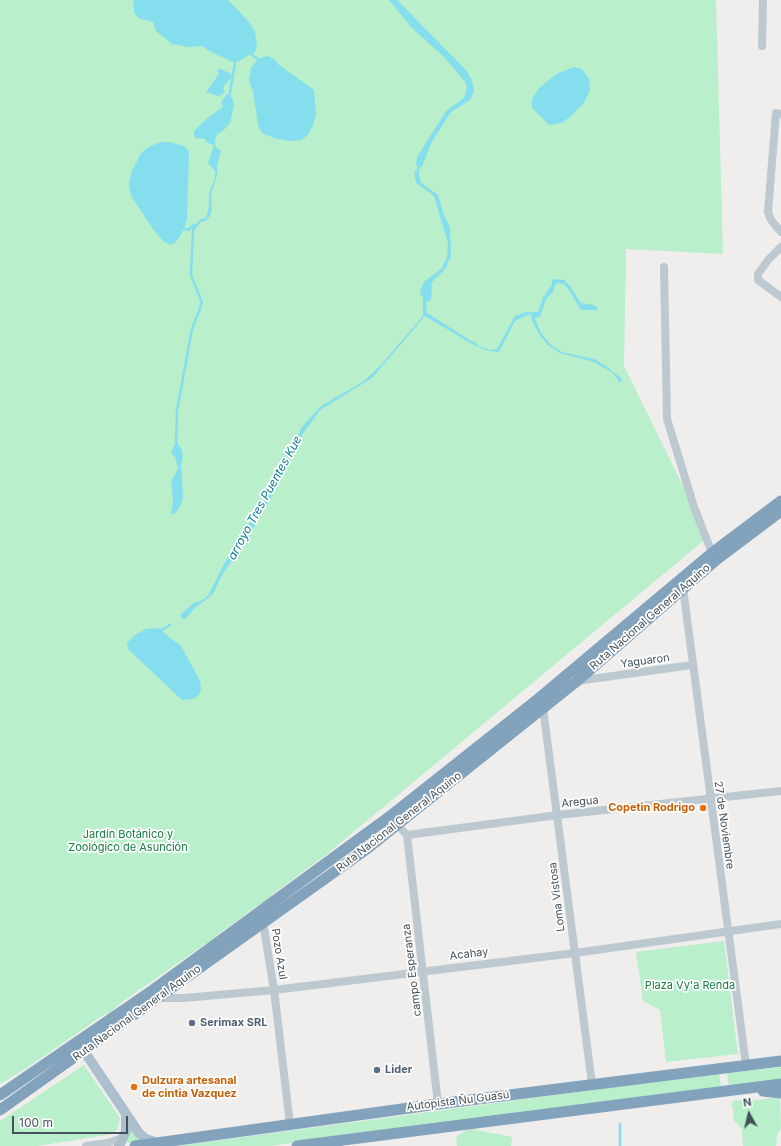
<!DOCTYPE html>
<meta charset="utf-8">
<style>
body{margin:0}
#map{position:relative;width:781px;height:1146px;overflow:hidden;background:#f0eded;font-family:Inter,sans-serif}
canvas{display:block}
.north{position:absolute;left:729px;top:1094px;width:40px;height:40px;-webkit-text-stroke:3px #fff;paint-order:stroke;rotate:352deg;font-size:11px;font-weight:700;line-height:16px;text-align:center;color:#45525b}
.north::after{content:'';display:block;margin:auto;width:14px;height:18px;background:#45525b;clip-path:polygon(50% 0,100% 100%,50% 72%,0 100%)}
.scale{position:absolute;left:12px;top:1116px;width:116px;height:18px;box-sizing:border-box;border:2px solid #45525b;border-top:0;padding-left:5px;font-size:12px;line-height:14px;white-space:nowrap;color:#45525b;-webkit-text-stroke:3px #fff;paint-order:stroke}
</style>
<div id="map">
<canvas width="781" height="1146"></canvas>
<div class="north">N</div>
<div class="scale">100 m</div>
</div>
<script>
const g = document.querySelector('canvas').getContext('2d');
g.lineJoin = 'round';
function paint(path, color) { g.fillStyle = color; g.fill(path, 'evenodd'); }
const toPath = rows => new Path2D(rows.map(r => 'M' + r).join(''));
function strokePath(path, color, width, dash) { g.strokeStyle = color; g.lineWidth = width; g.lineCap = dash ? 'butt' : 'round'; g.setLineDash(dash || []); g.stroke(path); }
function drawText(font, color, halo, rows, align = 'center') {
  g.font = font + ' Inter,sans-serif'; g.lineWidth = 3.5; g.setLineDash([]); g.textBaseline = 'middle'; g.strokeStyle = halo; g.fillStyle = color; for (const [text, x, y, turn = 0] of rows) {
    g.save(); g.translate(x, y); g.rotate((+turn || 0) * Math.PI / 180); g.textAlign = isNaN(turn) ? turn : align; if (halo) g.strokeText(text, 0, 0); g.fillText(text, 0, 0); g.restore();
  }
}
paint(toPath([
 [0,0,716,0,723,254,626,249,624,366,708,537,327,854,273,894,267,901,257,906,217,935,211,942,205,944,118,1005,110,1013,105,1014,25,1069,0,1084],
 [724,941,738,1054,666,1062,660,1010,643,1001,636,952],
 [84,1065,120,1118,118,1128,113,1134,37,1146,0,1146,0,1121],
 [781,1067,781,1081,729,1087,727,1073],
 [719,1073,721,1087,270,1146,177,1146],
 [780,1097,781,1129,777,1134,776,1146,743,1146,742,1129,735,1122,733,1117,733,1108,731,1105,734,1100,749,1101],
 [132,1127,140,1141,128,1143,126,1142],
 [472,1129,512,1137,511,1146,457,1146,456,1137,465,1131]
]), '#b9efcb');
paint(toPath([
 [135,0,228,0,249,22,255,32,257,46,255,52,235,63,209,51,202,46,188,47,172,44,156,31,153,22,138,18,134,12,133,2],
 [389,0,397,0,466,70,472,80,474,91,470,100,451,112,431,143,422,167,416,165,417,157,446,111,464,98,467,87,465,82,445,58,412,28],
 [267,56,273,58,279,65,314,90,316,115,313,125,308,135,301,140,292,141,277,139,262,133,258,125,253,91,249,81,251,68,258,59],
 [574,67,582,69,589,79,590,90,584,103,571,116,562,123,549,125,532,108,532,99,539,88,558,73],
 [220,69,230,73,232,77,223,87,225,92,219,96,224,98,227,94,232,98,234,104,230,123,223,131,217,134,215,141,216,148,221,150,217,166,217,176,211,194,212,210,209,217,207,215,209,205,209,193,215,178,215,171,208,163,214,145,206,142,205,139,195,138,194,135,194,131,205,120,223,107,221,102,224,98,206,92,219,74,217,70],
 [160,142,170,142,184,146,189,151,187,219,184,229,176,242,170,245,163,241,153,229,131,196,129,186,131,173,141,153,149,147],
 [414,171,419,173,420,181,424,185,438,195,444,215,450,227,451,257,445,269,432,282,431,300,426,302,427,313,468,339,467,341,425,316,372,378,320,410,315,417,284,460,277,475,274,491,266,507,258,518,255,515,269,493,274,474,299,434,301,428,321,406,364,381,381,365,423,316,423,297,420,295,421,289,424,282,442,268,447,257,448,243,434,196,416,183],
 [552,279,564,280,570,286,581,303,594,305,598,308,597,310,581,310,567,287,563,284,556,283,553,292,546,299,540,317,535,318,541,333,551,345,562,352,594,359,606,366,622,379,620,383,613,373,594,362,560,353,549,346,541,337,532,321,531,315,538,312,543,298,552,284],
 [527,312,527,315,515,321,501,348,498,352,485,350,472,343,473,342,481,347,491,350,497,349,515,316],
 [178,443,179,447,181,447,183,458,181,464,183,498,181,505,176,513,171,514,173,500,171,483,178,468,175,457,171,454,173,447],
 [251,520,256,523,246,540,222,575,213,594,195,608,184,620,180,615,194,603,203,600,209,594,224,564],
 [161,628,164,633,181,646,200,681,201,689,199,695,193,699,182,700,128,649,127,643,135,635,146,629]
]), '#85deed');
strokePath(toPath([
 [252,55,258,59],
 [229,99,235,63],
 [417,175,419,164],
 [184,229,188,230,194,225,197,225],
 [525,314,536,313],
 [465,339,475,344],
 [176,444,177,411,192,329,202,303,191,275,193,230,201,220,205,220,209,215],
 [253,524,258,514],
 [162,630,170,625],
 [620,1124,620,1146]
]), '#85deed', 2.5);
strokePath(toPath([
 [762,46,763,0],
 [781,114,776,113,768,212,771,220,781,232],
 [781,247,768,260,758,274,758,280,781,297],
 [664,267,667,419,694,507,712,553],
 [683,588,746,1065],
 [577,681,692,665],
 [543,708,592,1084],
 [394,821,407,835,558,815,781,791],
 [407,835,438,1104],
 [263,922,274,990,290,1124],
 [159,998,184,998,274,990,575,953,781,924],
 [86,1146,107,1143,123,1138]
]), '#bdc9d0', 8);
strokePath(toPath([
 [84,1051,139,1133,146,1139,157,1143],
 [119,1146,126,1131,126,1114]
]), '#acbfcd', 10);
strokePath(toPath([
 [763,1091,781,1093],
 [0,1095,153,990,389,817,538,699,712,553,781,501],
 [0,1110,368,848,577,681,716,560,781,511],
 [135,1146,438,1104,781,1061],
 [297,1146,781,1084]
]), '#83a3bd', 11);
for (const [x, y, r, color] of [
 [703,808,4,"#e8710a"],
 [192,1023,4,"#5c6f8a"],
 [377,1070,4,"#5c6f8a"],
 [134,1087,4,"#e8710a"]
]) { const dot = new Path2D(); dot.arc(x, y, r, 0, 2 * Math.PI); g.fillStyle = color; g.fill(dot); strokePath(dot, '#fff', 1.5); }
drawText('11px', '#45525b', '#fff', [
 ["Ruta Nacional General Aquino",650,617,-41],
 ["Yaguaron",645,661,-8],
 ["Aregua",580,802,-6],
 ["Ruta Nacional General Aquino",399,822,-38],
 ["27 de Noviembre",724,825,82],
 ["Loma Vistosa",557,897,-97],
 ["Pozo Azul",279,954,81],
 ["Acahay",469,954,-7],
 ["campo Esperanza",412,970,-97],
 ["Ruta Nacional General Aquino",137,1013,-36],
 ["Autopista Ñu Guasú",458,1101,-7]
]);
drawText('bold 11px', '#c56008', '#fff', [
 ["Copetin Rodrigo",695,808],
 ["Dulzura artesanal",142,1081,"left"],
 ["de cintia Vazquez",142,1094,"left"]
], 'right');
drawText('11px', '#157d42', '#fff', [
 ["Jardín Botánico y",128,835],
 ["Zoológico de Asunción",128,848],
 ["Plaza Vy'a Renda",690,986]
]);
drawText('bold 11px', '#4e5e75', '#fff', [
 ["Serimax SRL",200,1023],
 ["Lider",385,1070]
], 'left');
drawText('italic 12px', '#0a7f92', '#fff', [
 ["arroyo Tres Puentes Kue",265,498,-61]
]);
</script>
